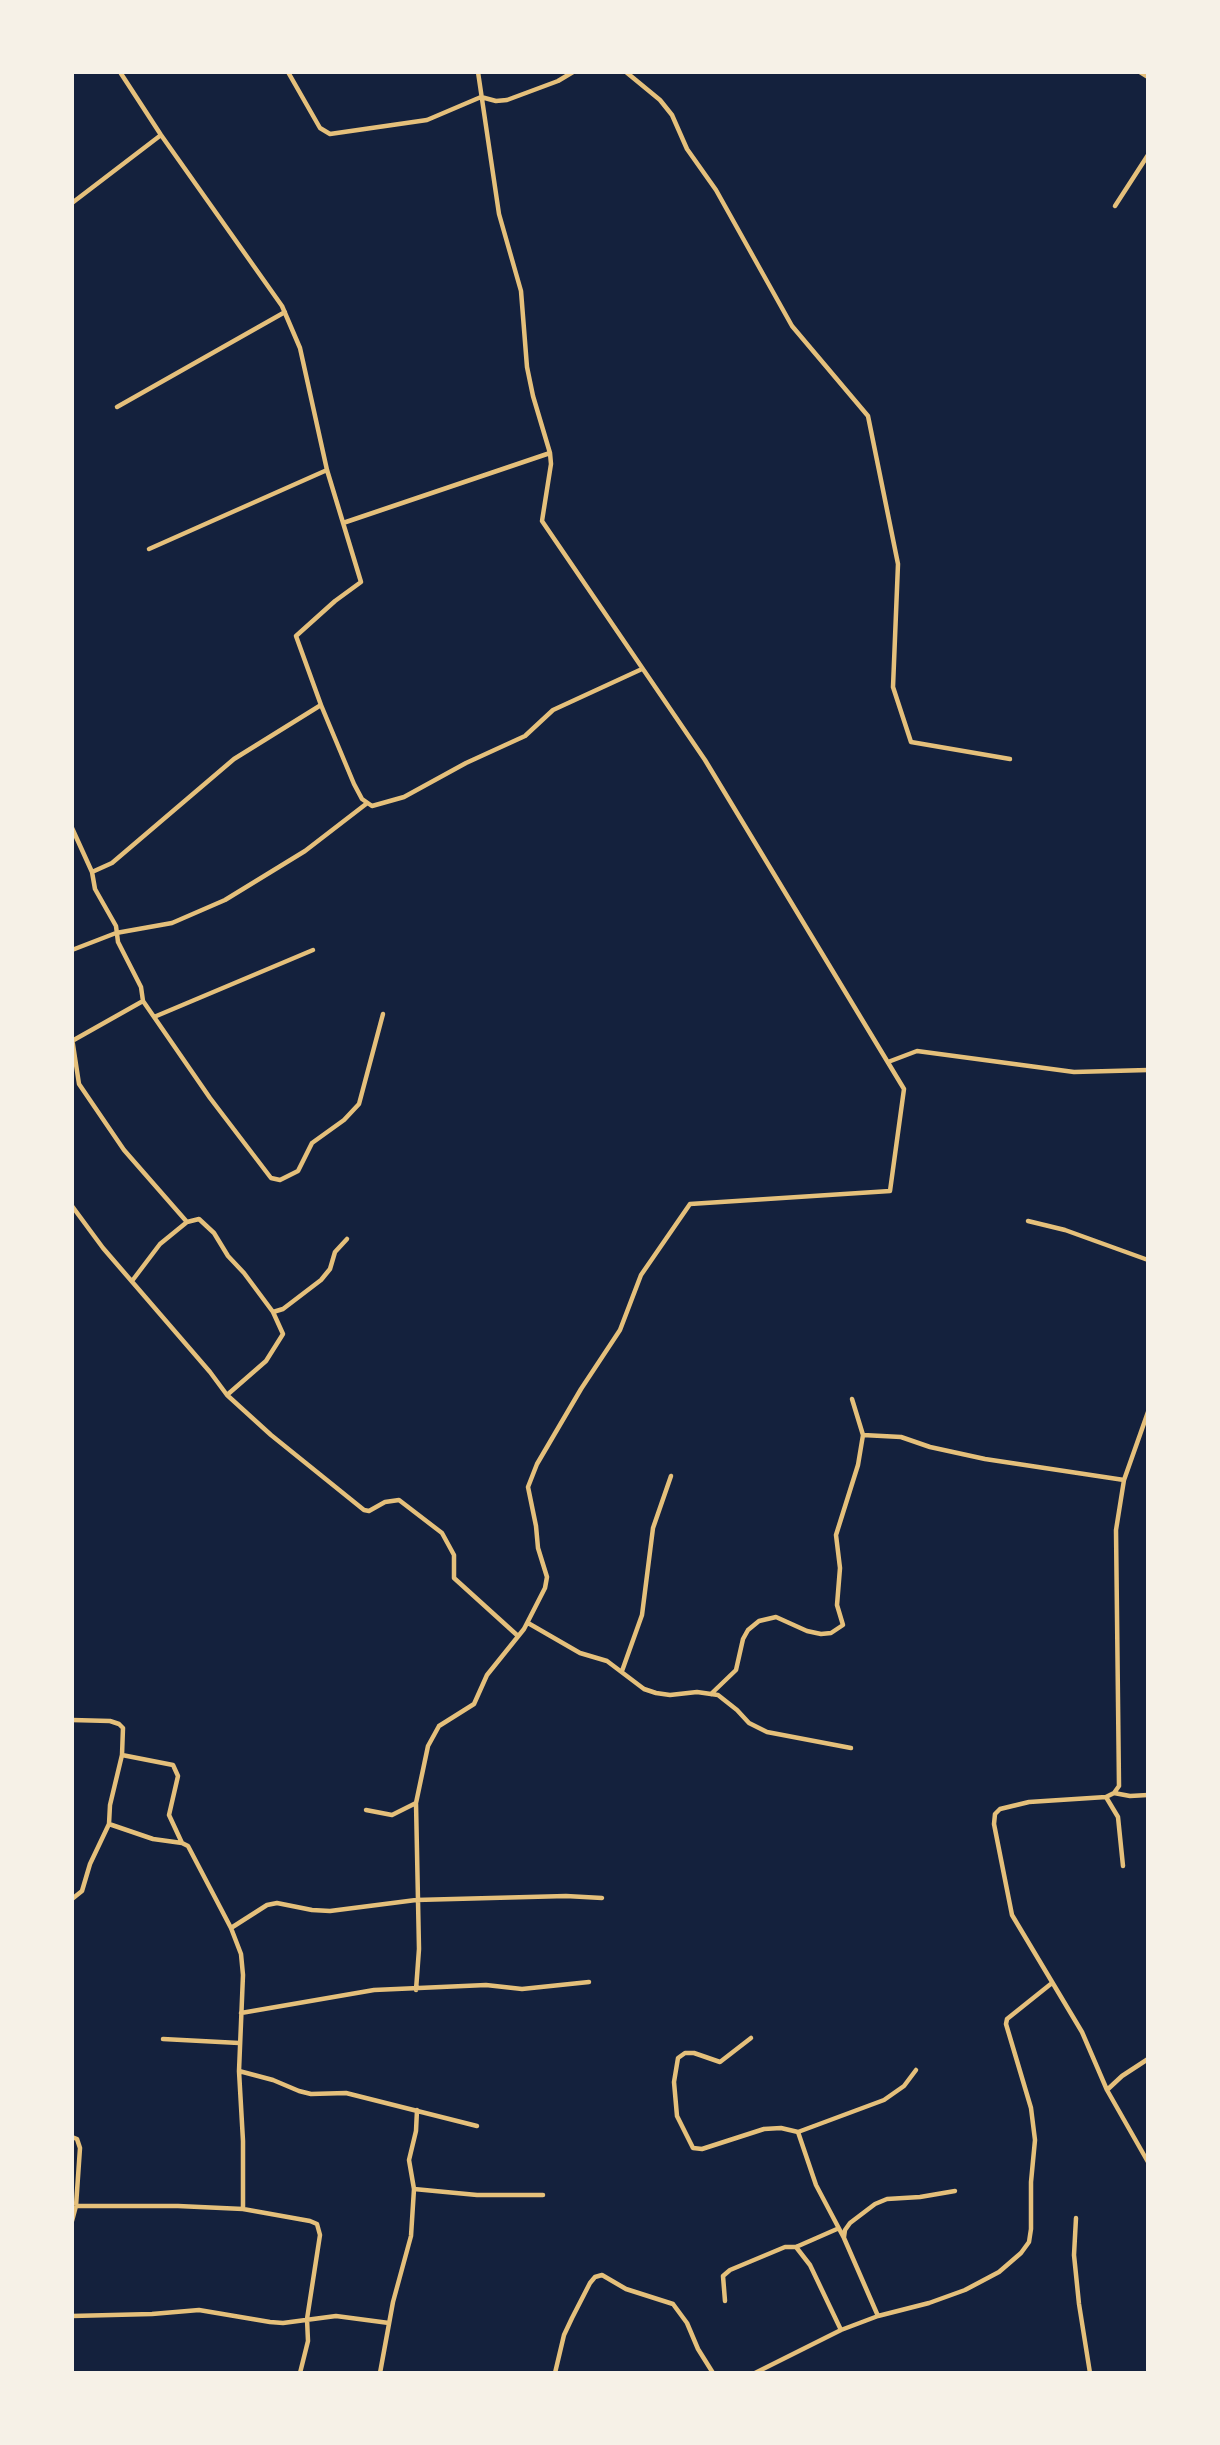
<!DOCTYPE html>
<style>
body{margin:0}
#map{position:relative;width:1220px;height:2445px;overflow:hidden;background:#14213d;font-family:Spectral,serif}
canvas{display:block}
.frame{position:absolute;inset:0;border:74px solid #f6f1e7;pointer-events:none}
</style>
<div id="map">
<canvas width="1220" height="2445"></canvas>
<div class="frame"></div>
</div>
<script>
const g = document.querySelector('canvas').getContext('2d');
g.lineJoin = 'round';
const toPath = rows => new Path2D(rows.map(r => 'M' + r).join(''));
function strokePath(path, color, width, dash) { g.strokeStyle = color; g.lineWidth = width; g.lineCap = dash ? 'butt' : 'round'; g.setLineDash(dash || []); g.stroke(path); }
strokePath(toPath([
 [288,72,320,128,330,134,427,120,481,97,496,101,507,100,558,81,573,72],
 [626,72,660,100,672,115,687,149,716,190,792,326,868,416,898,564,893,687,911,742,1010,759],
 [1140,72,1148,77],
 [72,203,161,135],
 [1115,206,1148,155],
 [117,407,285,312],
 [343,523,550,453],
 [149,549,327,470],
 [321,705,354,784,362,799,372,806,404,797,466,763,525,736,553,710,642,669],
 [72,828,92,872,95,889,116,926,118,942,141,987,143,1001,210,1098,271,1178,280,1180,298,1171,312,1143,344,1120,359,1104,383,1014],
 [92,872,112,863,234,759,321,705,296,636,335,601,361,582,327,470,300,348,282,306,161,135,120,72],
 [72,950,116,933,172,923,225,900,305,851,366,804],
 [154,1017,313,950],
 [72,1038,79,1084,124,1150,187,1222],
 [72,1041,143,1001],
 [888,1062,917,1051,1074,1072,1148,1070],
 [72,1206,103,1248,210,1372,227,1395,271,1435,364,1510,369,1511,385,1502,399,1500,442,1533,454,1555,454,1578,518,1636],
 [1028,1221,1065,1230,1148,1260],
 [132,1281,160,1244,187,1222,199,1219,214,1233,228,1256,244,1273,273,1312,283,1309,321,1280,330,1269,335,1252,347,1239],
 [227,1395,266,1361,283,1334,273,1312],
 [863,1435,901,1437,930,1447,985,1459,1124,1480],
 [528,1623,580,1653,607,1661,644,1689,656,1693,670,1695,697,1692,718,1695,737,1710,749,1723,767,1732,851,1748],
 [622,1671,642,1615,653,1528,671,1476],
 [711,1694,736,1670,743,1639,748,1630,759,1621,776,1617,807,1631,821,1634,831,1633,843,1625,837,1605,840,1568,836,1535,858,1465,863,1435,852,1399],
 [72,1720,110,1721,119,1724,123,1728,122,1755,110,1805,109,1824,153,1839,182,1843,188,1846,231,1928,241,1954,243,1975,239,2071,243,2141,243,2209],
 [122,1755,173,1765,178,1776,169,1815,182,1843],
 [1114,1793,1130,1796,1148,1795],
 [1106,1797,1118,1817,1123,1866],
 [366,1810,392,1815,416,1803],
 [72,1899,82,1891,90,1864,109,1824],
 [231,1928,267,1905,277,1903,312,1910,330,1911,416,1900,566,1896,602,1898],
 [416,1990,419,1949,416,1803,428,1746,439,1726,474,1704,487,1675,524,1629,545,1588,547,1577,538,1548,536,1526,528,1487,537,1464,581,1389,620,1330,641,1275,690,1204,890,1191,904,1089,705,760,542,521,551,464,550,453,533,396,527,367,521,291,499,214,478,72],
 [241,2013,374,1990,486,1985,522,1989,589,1982],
 [751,2038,720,2062,694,2053,685,2053,678,2058,674,2082,677,2116,693,2148,702,2149,764,2129,781,2128,798,2132,884,2100,904,2086,916,2070],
 [163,2039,239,2043],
 [1148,2059,1122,2076,1107,2090,1148,2162],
 [239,2071,273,2080,299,2091,311,2094,346,2093,477,2126],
 [1107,2090,1082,2032,1012,1915,994,1824,995,1814,1000,1809,1029,1802,1106,1797,1114,1793,1119,1786,1116,1530,1124,1480,1148,1412],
 [798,2132,816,2185,844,2238,878,2316],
 [72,2137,77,2139,80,2148,76,2206,72,2221],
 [414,2189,477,2195,543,2195],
 [76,2206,178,2206,243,2209,310,2221,317,2224,320,2235,307,2319,308,2341,300,2373],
 [1076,2218,1074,2255,1079,2304,1090,2373],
 [844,2237,845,2230,850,2223,875,2204,887,2199,920,2197,955,2191],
 [796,2247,810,2265,841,2330],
 [725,2301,723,2276,730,2270,785,2247,796,2247,837,2229],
 [72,2316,152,2314,199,2310,270,2322,283,2323,336,2316,389,2323],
 [380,2373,393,2302,411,2236,414,2189,409,2160,416,2131,417,2110],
 [555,2373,564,2335,572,2318,590,2283,595,2277,602,2275,626,2289,673,2304,687,2323,698,2349,713,2373],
 [755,2373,841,2330,878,2316,929,2303,965,2290,999,2272,1021,2253,1029,2242,1031,2229,1031,2182,1035,2140,1031,2108,1006,2024,1007,2019,1052,1983]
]), '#e5c07b', 4.5);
</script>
